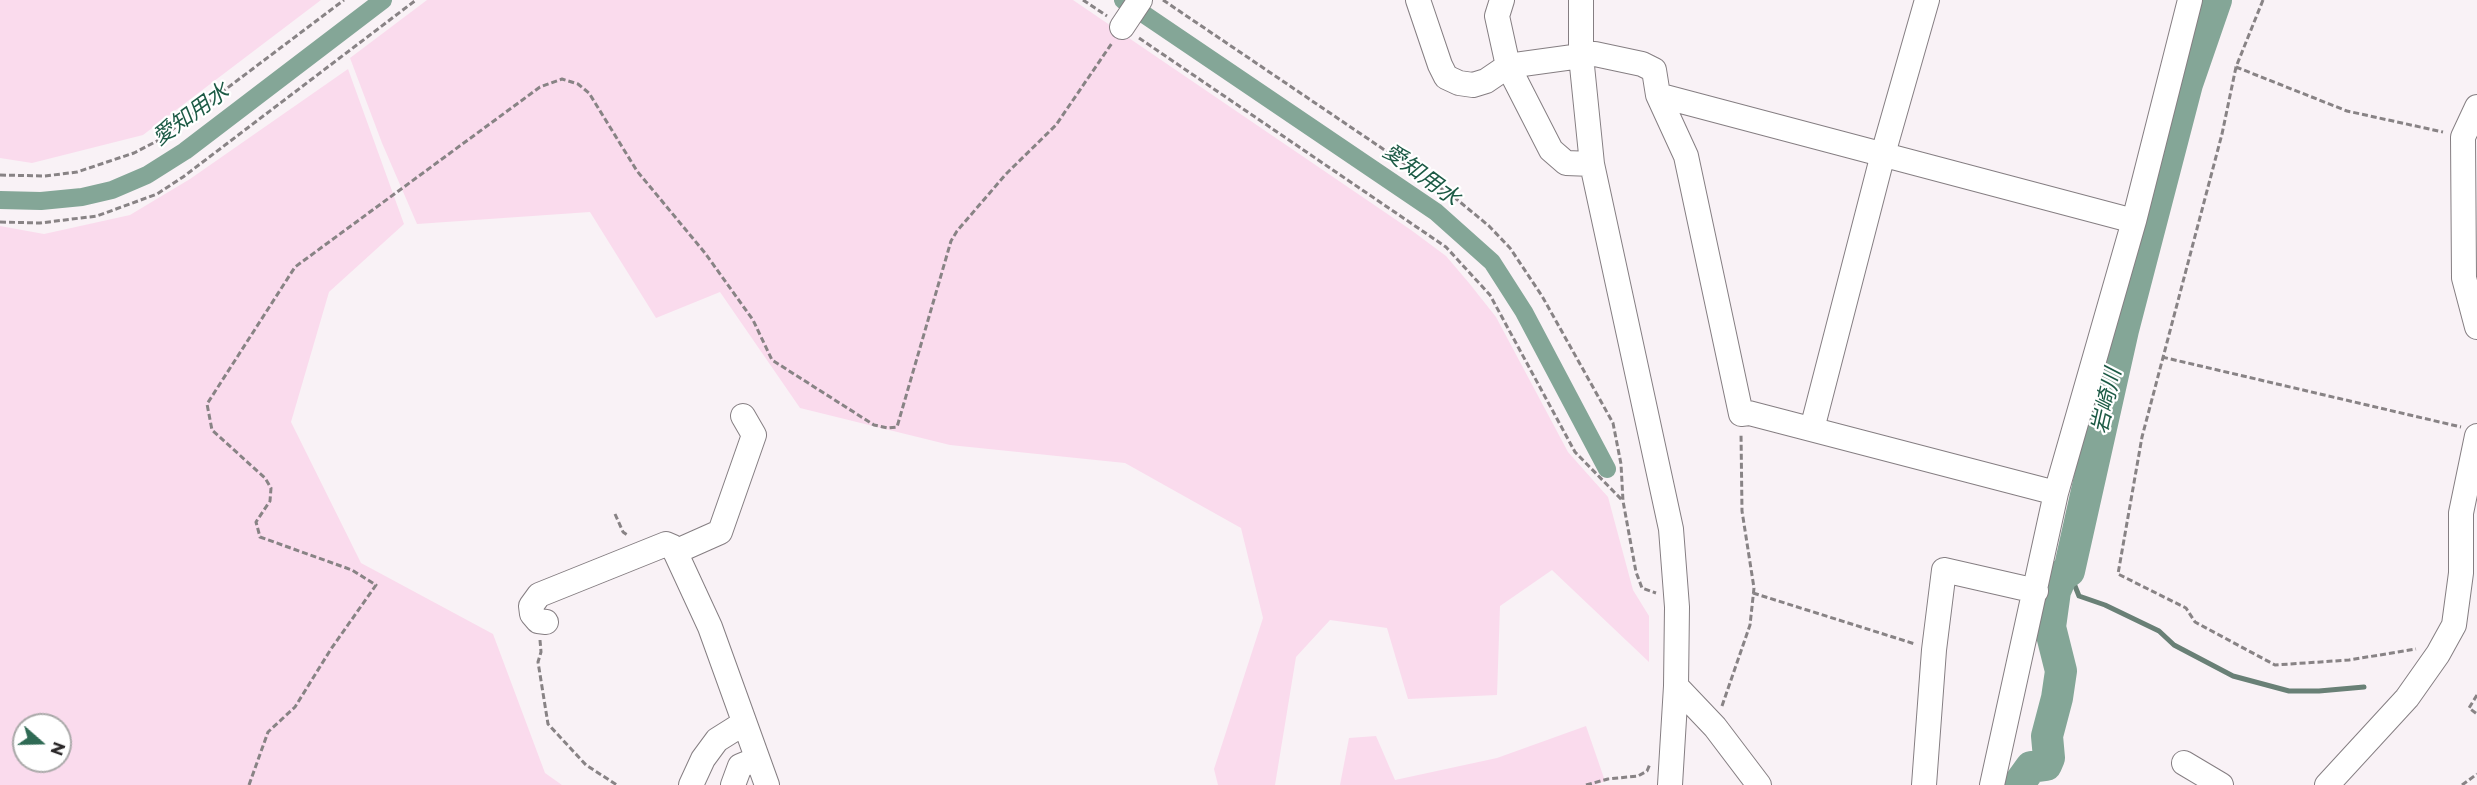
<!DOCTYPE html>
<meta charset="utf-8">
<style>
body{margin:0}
#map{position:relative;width:2477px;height:785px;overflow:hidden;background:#f9f2f6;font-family:Montserrat,sans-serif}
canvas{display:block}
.north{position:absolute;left:12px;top:713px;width:60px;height:60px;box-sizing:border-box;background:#fff;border:2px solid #aaa9a9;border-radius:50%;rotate:110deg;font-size:16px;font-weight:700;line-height:24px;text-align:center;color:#2b2829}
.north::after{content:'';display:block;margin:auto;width:21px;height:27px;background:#2f6a54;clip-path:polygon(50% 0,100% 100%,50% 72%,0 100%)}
</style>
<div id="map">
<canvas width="2477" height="785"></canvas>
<div class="north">N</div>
</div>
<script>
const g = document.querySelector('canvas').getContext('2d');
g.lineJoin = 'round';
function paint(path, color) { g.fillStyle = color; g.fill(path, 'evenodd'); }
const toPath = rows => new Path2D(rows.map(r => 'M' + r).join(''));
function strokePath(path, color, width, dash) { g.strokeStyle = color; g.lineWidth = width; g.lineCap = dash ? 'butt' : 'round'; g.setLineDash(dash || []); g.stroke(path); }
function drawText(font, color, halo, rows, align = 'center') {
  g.font = font + ' Montserrat,"Noto Sans JP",sans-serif'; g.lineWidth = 4.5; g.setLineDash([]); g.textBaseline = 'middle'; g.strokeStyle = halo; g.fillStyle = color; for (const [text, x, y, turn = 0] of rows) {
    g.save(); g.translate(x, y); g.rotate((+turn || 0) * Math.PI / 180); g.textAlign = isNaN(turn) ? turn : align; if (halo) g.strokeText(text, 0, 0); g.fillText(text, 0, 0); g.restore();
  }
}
paint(toPath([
 [0,0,321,0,143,135,32,163,0,158],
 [427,0,1073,0,1411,230,1446,256,1469,283,1496,317,1568,452,1608,497,1633,590,1649,616,1649,662,1552,570,1500,606,1497,695,1408,699,1387,628,1330,620,1296,657,1275,785,1218,785,1214,769,1263,618,1241,528,1125,463,950,445,800,408,720,292,656,318,590,212,417,224,382,143,350,58],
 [348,69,404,224,329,292,291,422,361,563,493,634,545,773,562,785,0,785,0,226,44,234,130,215,190,179],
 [24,725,60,725,60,761,24,761],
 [1586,726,1605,781,1595,785,1340,785,1349,738,1376,736,1395,780,1497,758]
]), '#fadbed');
strokePath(toPath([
 [2069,571,2079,596,2105,605,2159,631,2174,645,2233,676,2289,691,2319,691,2364,687]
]), '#698076', 5);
strokePath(toPath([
 [1123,0,1436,212,1492,262,1524,312,1607,469],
 [0,200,41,201,82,197,112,190,147,175,185,151,383,0]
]), '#84a697', 18);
strokePath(toPath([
 [2018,785,2031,767,2046,765,2049,758,2047,736,2057,698,2061,671,2050,627,2055,591,2062,575,2069,571,2123,330,2187,84,2216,0]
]), '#84a697', 32);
const minor = toPath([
 [1418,0,1440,65,1446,77,1459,83,1473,85,1486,81,1508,66,1595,54,1642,64,1654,70,1658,95,1686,156,1741,414,1749,413,2056,493],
 [1502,0,1497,16,1508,66,1551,150,1566,163,1592,164],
 [1581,0,1581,56,1592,164,1671,529,1677,607,1676,686,1670,785],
 [1122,27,1140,0],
 [1658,95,2134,221],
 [2477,107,2463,137,2464,278,2477,327],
 [1812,429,1883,154,1927,0],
 [675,552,720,532,754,435,743,416],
 [546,622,538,621,532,614,531,606,539,595,666,544,673,547,710,627,767,785],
 [1676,686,1715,727,1759,785],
 [2184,763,2221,785],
 [691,785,703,759,717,740,744,723],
 [733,785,740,766,757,759],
 [1924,785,1934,650,1944,570,2036,591],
 [1992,785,2056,493,2134,221,2190,0],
 [2327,785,2407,698,2438,654,2454,625,2461,573,2461,513,2477,436]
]);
strokePath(minor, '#857e82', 26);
strokePath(toPath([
 [1083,0,1107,16],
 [1163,0,1454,197,1489,226,1510,248,1542,296,1613,423,1621,464,1623,501,1636,572,1642,588,1656,593],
 [2263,0,2236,67,2347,111,2443,132],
 [1139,38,1446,247,1490,295,1575,452,1623,501],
 [2236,67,2222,134,2142,437,2118,574,2186,608,2195,622,2275,665,2349,660,2416,649],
 [0,175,45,176,77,172,134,153,157,141,344,0],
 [0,222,40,223,97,216,157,194,183,177,416,0],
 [2162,357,2461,427],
 [615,514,623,532,629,536],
 [1753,593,1915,644],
 [540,640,541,652,538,662,548,724,586,765,617,785],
 [2477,695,2469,708,2477,714],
 [1722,706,1750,625,1754,588,1742,511,1741,433],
 [249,785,268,732,295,707,331,649,376,585,352,570,260,537,256,522,270,501,271,488,265,478,212,430,207,404,295,267,540,87,562,79,578,84,589,93,637,171,705,253,753,320,772,360,874,425,888,428,897,427,951,241,957,231,1006,174,1056,125,1112,43],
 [1586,785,1608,779,1638,776,1647,771,1650,764],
 [2462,785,2477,774]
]), '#888385', 3, [6, 3]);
strokePath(minor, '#fff', 24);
drawText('italic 22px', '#1c5a45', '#fff', [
 ["愛知用水",191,115,-36],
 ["愛知用水",1421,175,36],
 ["岩崎川",2107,401,-77]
]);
</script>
